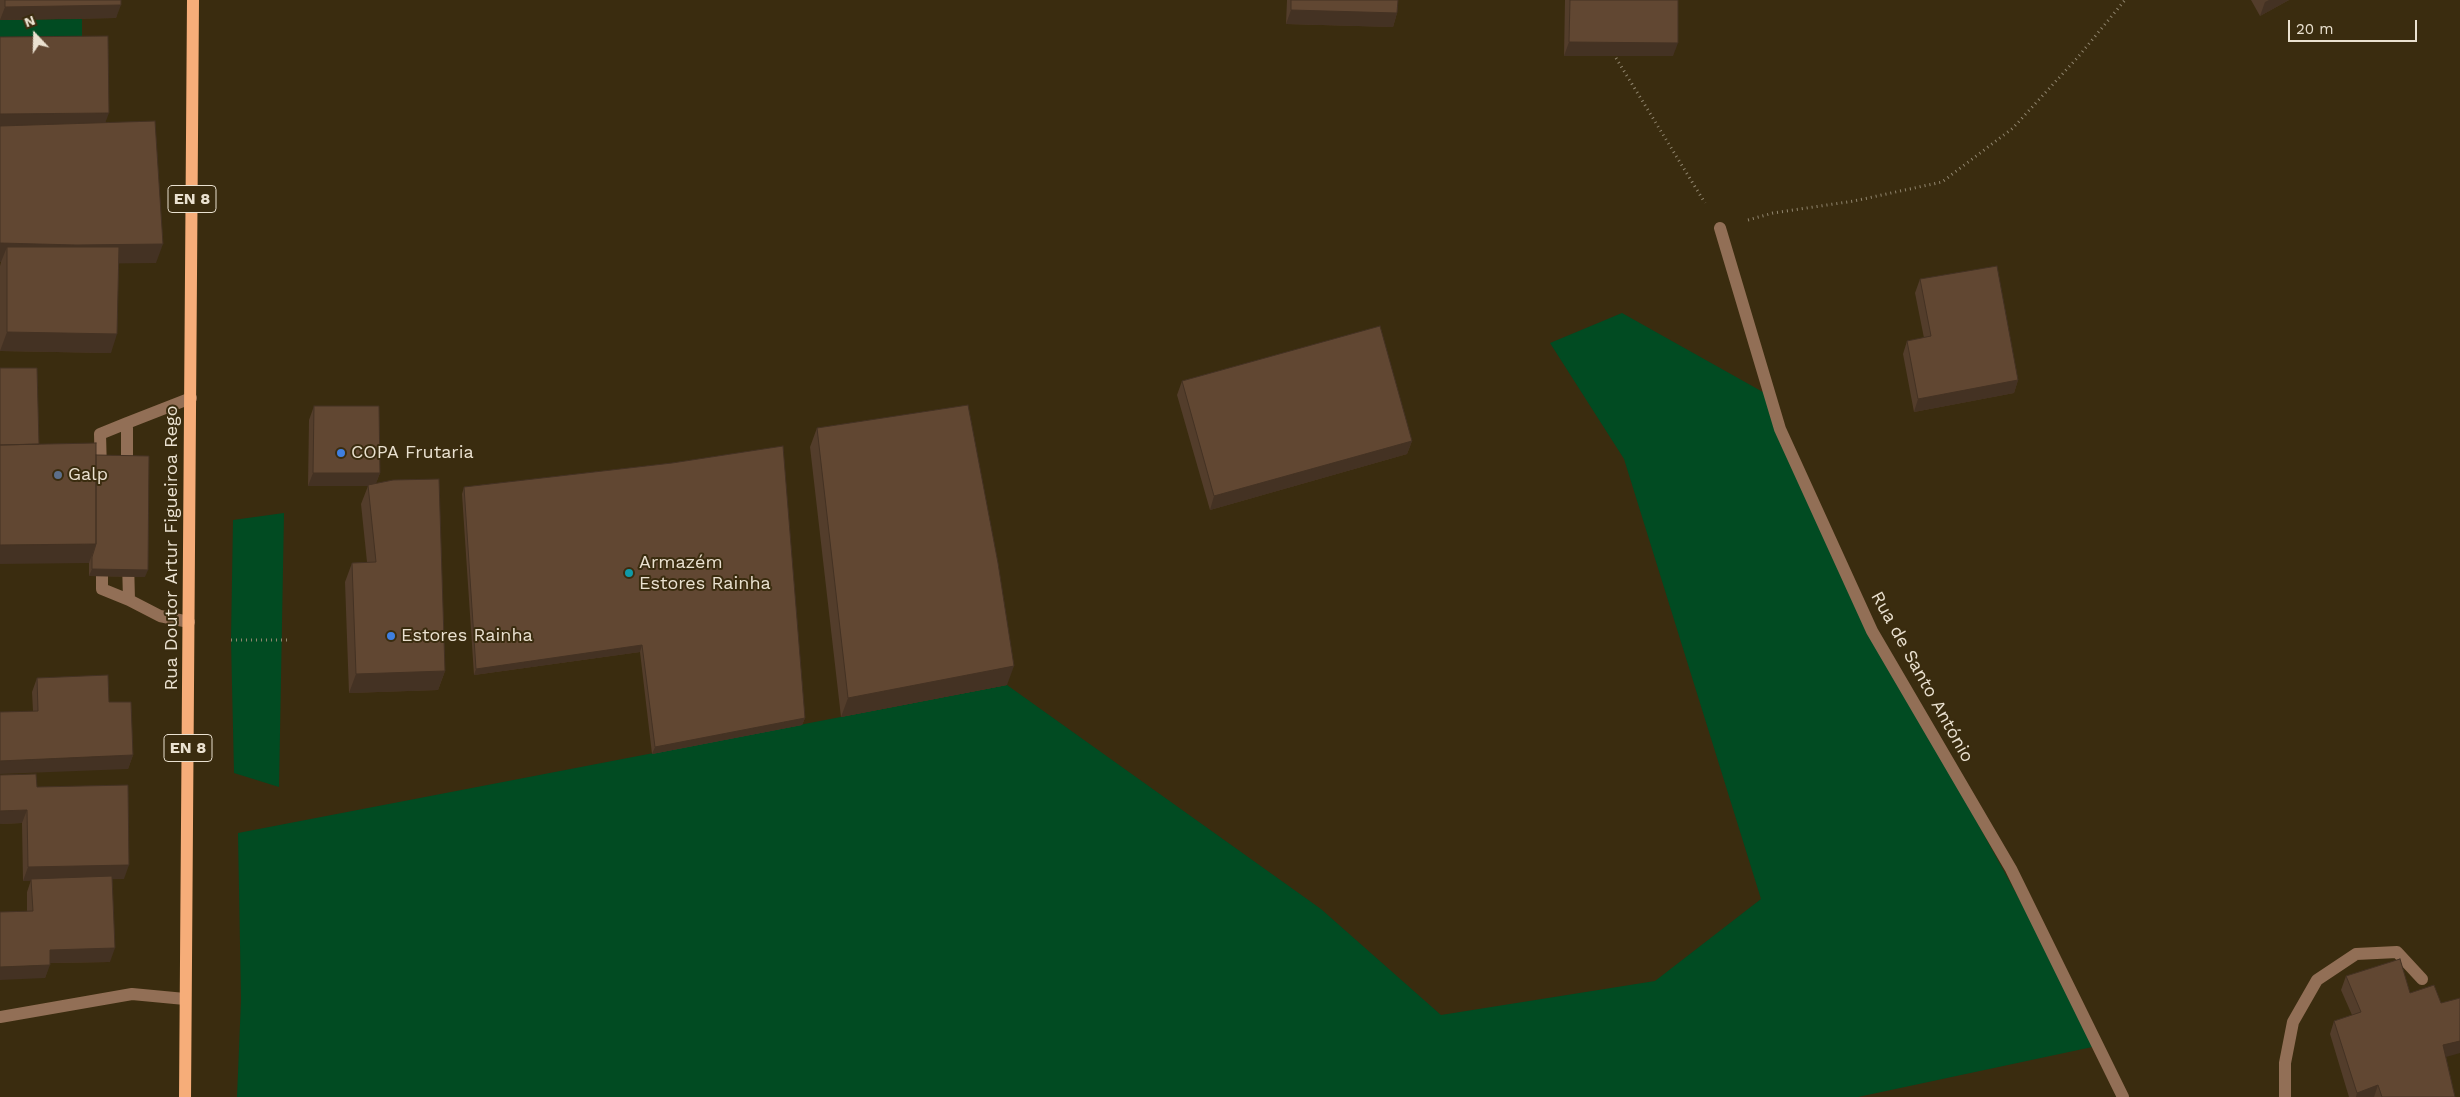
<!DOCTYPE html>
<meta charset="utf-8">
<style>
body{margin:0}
#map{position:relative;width:2460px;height:1097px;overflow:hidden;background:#3a2c0f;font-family:"Work Sans",sans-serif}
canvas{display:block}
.north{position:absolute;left:10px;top:10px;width:50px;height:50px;-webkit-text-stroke:4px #3a2c0f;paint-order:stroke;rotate:339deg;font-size:14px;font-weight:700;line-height:20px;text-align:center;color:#eae1d0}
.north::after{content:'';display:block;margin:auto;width:18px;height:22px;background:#eae1d0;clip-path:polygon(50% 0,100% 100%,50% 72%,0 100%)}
.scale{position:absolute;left:2288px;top:20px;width:129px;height:22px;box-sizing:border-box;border:2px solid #eae1d0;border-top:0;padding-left:6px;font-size:15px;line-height:18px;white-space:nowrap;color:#eae1d0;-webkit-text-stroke:4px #3a2c0f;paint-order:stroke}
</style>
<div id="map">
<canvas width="2460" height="1097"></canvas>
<div class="north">N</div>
<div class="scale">20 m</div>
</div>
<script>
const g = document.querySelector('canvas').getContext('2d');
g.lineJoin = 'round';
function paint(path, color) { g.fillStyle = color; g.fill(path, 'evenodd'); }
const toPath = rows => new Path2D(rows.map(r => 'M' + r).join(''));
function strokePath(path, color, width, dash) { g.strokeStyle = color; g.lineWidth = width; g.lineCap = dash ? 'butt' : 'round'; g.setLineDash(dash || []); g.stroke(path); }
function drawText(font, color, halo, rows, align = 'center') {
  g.font = font + ' "Work Sans",sans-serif'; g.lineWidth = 4; g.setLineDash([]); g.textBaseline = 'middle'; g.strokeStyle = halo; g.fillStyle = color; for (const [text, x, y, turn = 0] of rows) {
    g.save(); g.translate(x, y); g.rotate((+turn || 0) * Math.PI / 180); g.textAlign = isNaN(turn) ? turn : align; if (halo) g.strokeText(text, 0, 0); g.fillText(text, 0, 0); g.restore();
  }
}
paint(toPath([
 [0,18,0,20,82,19,82,50,0,50],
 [1622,313,1770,396,1872,631,2077,1004,2097,1046,1858,1097,237,1097,241,1000,238,833,1007,685,1321,909,1441,1015,1655,981,1761,899,1624,459,1550,343],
 [284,513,279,787,234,773,231,640,233,520]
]), '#014b22');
strokePath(toPath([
 [1616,58,1705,203],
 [1748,220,1773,213,1854,201,1942,182,2013,128,2078,57,2125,0],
 [231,640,288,640]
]), '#91866f', 3, [1, 4]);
strokePath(toPath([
 [1720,228,1780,429,1872,631,2011,869,2123,1097],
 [101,471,100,434,127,423],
 [127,471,127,423,191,398],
 [102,561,102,589,129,600],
 [128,561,129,600,160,616,189,622],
 [0,1017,132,994,185,999],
 [2285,1097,2285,1063,2293,1022,2317,980,2356,954,2397,952,2422,979]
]), '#926f56', 12);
strokePath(toPath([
 [185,1097,193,0]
]), '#f6ad79', 12);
paint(toPath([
 [0,0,121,0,116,18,0,20],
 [1287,0,1398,0,1397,13,1393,27,1286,24],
 [1565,0,1678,0,1673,56,1564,56],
 [2251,0,2289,0,2260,16],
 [0,37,106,122,156,263,119,263,111,353,0,351,0,266,1,262,0,262],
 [1920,279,2018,380,2014,393,1914,412,1903,354,1907,341,1924,338,1915,293],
 [1182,381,1412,441,1407,454,1210,510,1177,395],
 [314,406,380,473,376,483,445,671,438,690,349,693,345,582,352,563,367,562,361,504,368,486,308,486,309,420],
 [817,428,1007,685,841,717,810,447],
 [39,444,96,455,145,577,89,576,89,563],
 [464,487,805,718,802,725,652,754,640,652,474,675,462,494],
 [37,678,109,702,133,755,128,769,33,711,32,692],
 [37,787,124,879,112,879,110,962,50,963,45,978,27,912,27,892,31,880,23,881,22,823,0,824],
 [2346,976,2410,993,2446,1057,2455,1097,2349,1097,2330,1034,2334,1021,2352,1015,2341,990]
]), '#533d2b');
paint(toPath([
 [2269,0,2289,0,2260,16,2265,2],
 [121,5,116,18,0,20,5,7],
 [1291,10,1397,13,1393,27,1286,24],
 [1569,42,1678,43,1673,56,1564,56],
 [109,113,104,126,0,128,0,114],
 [0,243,163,244,156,263,69,264,7,247,1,262,0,262],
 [7,332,117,334,111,353,0,351],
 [2018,380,2014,393,1914,412,1918,399],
 [1412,441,1407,454,1210,510,1214,496],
 [313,473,380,473,375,486,368,485,368,486,308,486],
 [96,544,89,563,0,564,0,545],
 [92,569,148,570,145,577,89,576],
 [642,645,640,652,474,675,476,669],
 [1014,666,1007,685,841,717,848,698],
 [445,671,438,690,349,693,356,674],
 [805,718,802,725,652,754,655,747],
 [133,755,128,769,0,774,0,761],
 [27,810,22,823,0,824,0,811],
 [129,865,124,879,23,881,28,867],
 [115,948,110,962,45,963,50,950],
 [50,965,45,978,0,980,0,967],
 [2460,1041,2460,1053,2439,1059,2443,1045],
 [2378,1085,2374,1097,2356,1097,2357,1093]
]), '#443223');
const building = toPath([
 [5,0,121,0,121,5,5,7,5,0],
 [1291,0,1398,0,1397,13,1291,10,1291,0],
 [1570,0,1678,0,1678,43,1569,42,1570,0],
 [108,36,109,113,0,114,0,37,108,36],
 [155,121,163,244,76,245,0,243,0,126,155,121],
 [7,247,119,247,117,334,7,332,7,247],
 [1997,266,2018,380,1918,399,1907,341,1931,336,1920,279,1997,266],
 [1380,326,1412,441,1214,496,1182,381,1380,326],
 [0,368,37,368,39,444,0,445,0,368],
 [968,405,998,563,1014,666,848,698,817,428,968,405],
 [314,406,379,406,380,473,313,473,314,406],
 [96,443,96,544,0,545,0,445,96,443],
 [783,446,805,718,655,747,642,645,476,669,464,487,672,463,783,446],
 [96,455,149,456,148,570,92,569,92,557,96,544,96,455],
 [439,479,445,671,356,674,352,563,376,562,368,485,393,480,439,479],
 [108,675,109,702,131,702,133,755,0,761,0,712,38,711,37,678,108,675],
 [36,774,37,787,128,785,129,865,28,867,27,810,0,811,0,775,36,774],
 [112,876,115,948,50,950,50,965,0,967,0,912,33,911,31,879,112,876],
 [2400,959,2410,993,2434,985,2441,1003,2460,998,2460,1041,2443,1045,2455,1097,2382,1097,2378,1085,2357,1093,2334,1021,2361,1012,2346,976,2400,959]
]);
paint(building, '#614732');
strokePath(building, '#443223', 1);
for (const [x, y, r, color] of [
 [341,453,5,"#3f7fe0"],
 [58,475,5,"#5c6f8a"],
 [629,573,5,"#0f9aa8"],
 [391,636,5,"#3f7fe0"]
]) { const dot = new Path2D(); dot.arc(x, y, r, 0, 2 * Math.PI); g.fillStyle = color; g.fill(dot); strokePath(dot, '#3a2c0f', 2); }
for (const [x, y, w] of [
 [192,199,48],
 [188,748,48]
]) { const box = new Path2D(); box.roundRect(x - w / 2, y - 13.5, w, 27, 4); g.fillStyle = '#3a2c0f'; g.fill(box); strokePath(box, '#eae1d0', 1); }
drawText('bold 16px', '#eae1d0', null, [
 ["EN 8",192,199],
 ["EN 8",188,748]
]);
drawText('18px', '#eae1d0', '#3a2c0f', [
 ["COPA Frutaria",351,453],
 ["Galp",68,475],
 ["Armazém",639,563],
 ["Estores Rainha",639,584],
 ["Estores Rainha",401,636]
], 'left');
drawText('18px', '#eae1d0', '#3a2c0f', [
 ["Rua Doutor Artur Figueiroa Rego",172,548,-90],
 ["Rua de Santo António",1922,677,61]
]);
</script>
